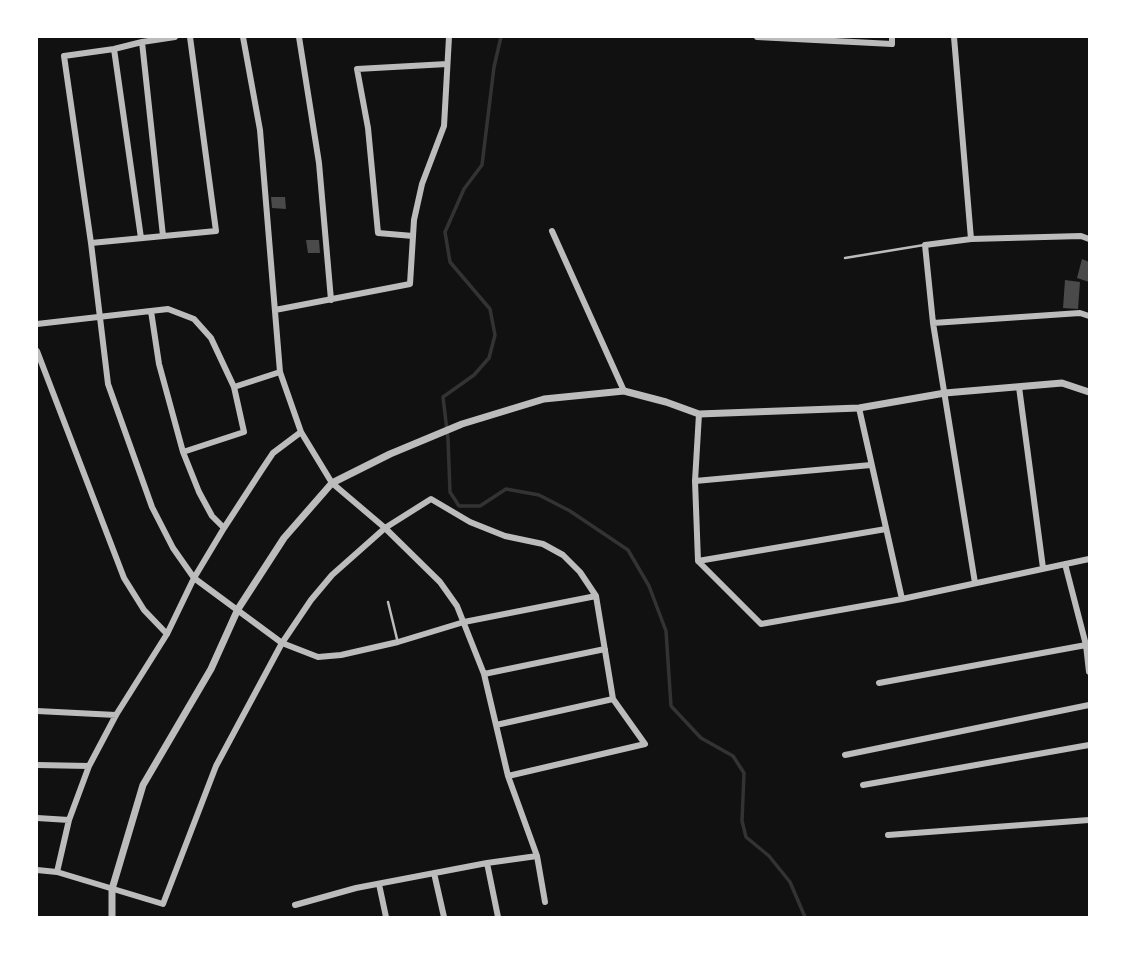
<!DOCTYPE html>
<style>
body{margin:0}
#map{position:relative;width:1126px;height:954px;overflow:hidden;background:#111;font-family:"Crimson Pro",serif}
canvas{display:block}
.frame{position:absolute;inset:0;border:38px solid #fff;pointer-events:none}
</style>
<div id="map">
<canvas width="1126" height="954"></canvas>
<div class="frame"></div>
</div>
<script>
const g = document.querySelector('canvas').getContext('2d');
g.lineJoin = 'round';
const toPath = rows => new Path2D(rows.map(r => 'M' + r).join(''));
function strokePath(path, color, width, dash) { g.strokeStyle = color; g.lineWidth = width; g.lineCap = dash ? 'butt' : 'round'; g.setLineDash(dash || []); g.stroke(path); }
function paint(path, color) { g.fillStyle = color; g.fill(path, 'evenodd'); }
strokePath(toPath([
 [501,37,494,67,482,165,464,189,445,232,450,262,490,309,495,335,489,358,474,375,443,397,448,439,450,492,459,506,480,506,506,489,539,495,570,511,628,550,649,586,666,631,671,706,701,738,733,756,744,773,742,821,746,837,769,856,790,882,805,917]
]), '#333', 3.5);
paint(toPath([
 [271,197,285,197,286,209,272,208],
 [306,240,319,240,320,253,308,253],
 [1082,259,1089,262,1089,282,1077,278],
 [1065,280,1080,282,1078,309,1063,308]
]), '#4a4a4a');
strokePath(toPath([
 [845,258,924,245],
 [388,602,397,639]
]), '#bcbcbc', 2.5);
strokePath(toPath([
 [175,37,142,42,114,49,64,56,91,243,108,384,152,507,173,548,194,578,282,643,318,657,341,655,398,642,464,622,596,596],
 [243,37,260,130,280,372,301,432,332,483,385,528,440,582,457,606,484,674,508,776,537,856,487,863,356,888,295,905],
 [299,37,319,163,331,300],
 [757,37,892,44,892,37],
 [954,37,971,239],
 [142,42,163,236],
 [114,49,141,238],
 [552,231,624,391],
 [413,236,378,233,368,128,357,69,447,64],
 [91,243,216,231,190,37],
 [275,310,410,284,414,220,422,184,444,126,449,37],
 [151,311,159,364,183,452,199,492,212,516,224,528],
 [933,323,1080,313,1089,316],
 [37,324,168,309,194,319,211,338,234,387,244,432,183,452],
 [37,351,124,578,144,610,167,634],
 [234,387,280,372],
 [1019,387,1043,568],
 [859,408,902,599],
 [699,414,695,481,698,561,761,624,902,599,1089,559],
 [695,481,871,465],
 [698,561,886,529],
 [1065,564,1086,645,1089,672],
 [975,583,933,323,925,245,971,239,1081,236,1089,239],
 [484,674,605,649],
 [879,683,1086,645],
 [37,711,116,715],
 [496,725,613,699],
 [845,755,1089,705],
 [37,765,89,766],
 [863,785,1089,745],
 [37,818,69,820],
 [888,835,1089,820],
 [537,856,545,902],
 [487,863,498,917],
 [37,870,57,872,163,904,216,766,282,643,311,600,332,575,385,528,431,499,470,522,505,536,543,544,563,555,580,572,596,596,613,699,645,744,508,776],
 [57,872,69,820,89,766,116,715,167,634,194,578,224,528,261,471,273,453,301,432],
 [434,873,444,917],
 [379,884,386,917]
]), '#bcbcbc', 6);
strokePath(toPath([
 [112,917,112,889,143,785,211,669,238,609,284,538,332,483,390,454,462,424,544,399,624,391,666,402,699,414,859,408,945,393,1062,383,1089,392]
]), '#bcbcbc', 7);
</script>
